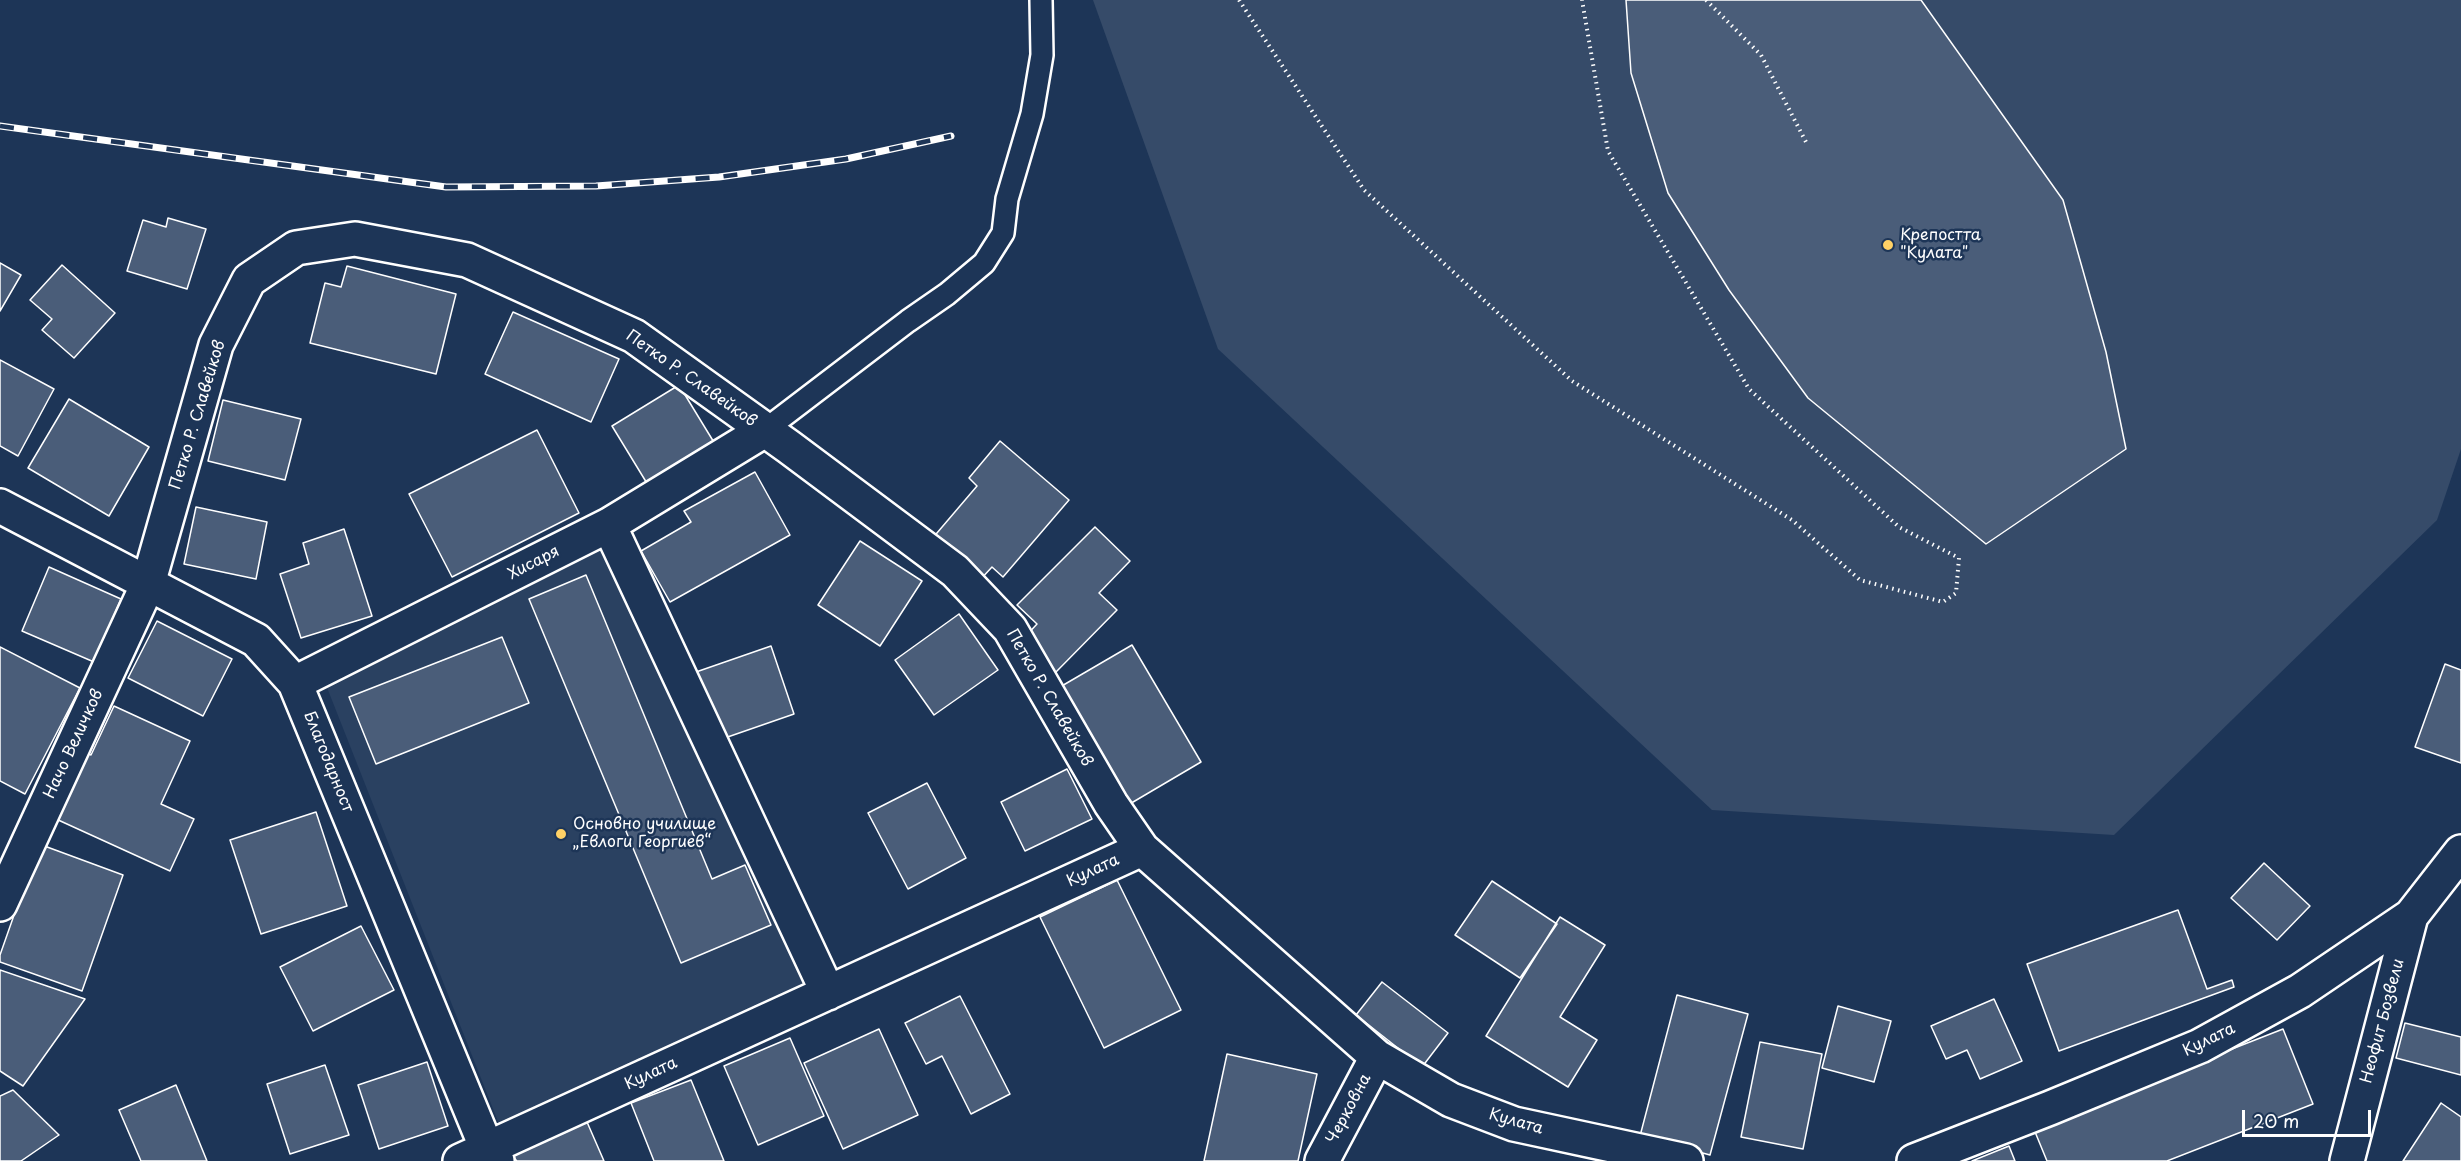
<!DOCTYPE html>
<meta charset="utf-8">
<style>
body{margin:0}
#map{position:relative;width:2461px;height:1161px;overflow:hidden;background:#1d3557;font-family:"Playpen Sans",sans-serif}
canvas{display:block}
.scale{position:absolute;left:2242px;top:1110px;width:129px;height:27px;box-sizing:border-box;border:3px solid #fff;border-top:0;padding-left:8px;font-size:18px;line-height:21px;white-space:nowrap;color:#fff;-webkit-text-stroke:4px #1d3557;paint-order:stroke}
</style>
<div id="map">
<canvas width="2461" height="1161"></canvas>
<div class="scale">20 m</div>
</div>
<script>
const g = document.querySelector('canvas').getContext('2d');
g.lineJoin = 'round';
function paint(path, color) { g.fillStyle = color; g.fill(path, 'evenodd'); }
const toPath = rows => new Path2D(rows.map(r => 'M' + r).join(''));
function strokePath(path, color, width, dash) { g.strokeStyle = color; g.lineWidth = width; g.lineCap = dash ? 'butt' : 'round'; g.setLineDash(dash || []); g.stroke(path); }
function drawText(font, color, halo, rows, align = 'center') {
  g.font = font + ' "Playpen Sans",sans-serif'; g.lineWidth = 5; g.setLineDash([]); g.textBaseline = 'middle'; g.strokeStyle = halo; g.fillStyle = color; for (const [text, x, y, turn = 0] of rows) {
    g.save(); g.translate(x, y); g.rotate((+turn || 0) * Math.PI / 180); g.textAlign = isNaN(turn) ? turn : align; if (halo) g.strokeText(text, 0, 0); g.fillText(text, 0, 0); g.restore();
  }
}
paint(toPath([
 [601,548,807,983,501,1129,326,685]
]), '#2a4161');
paint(toPath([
 [1093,0,2461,0,2461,449,2437,520,2114,835,1712,810,1218,349]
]), '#364b69');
const building = toPath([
 [1626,0,1921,0,2063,200,2106,352,2126,449,1986,544,1808,398,1729,290,1668,193,1631,73,1626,0],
 [168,218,206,229,187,289,127,271,143,220,166,227,168,218],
 [0,263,21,275,0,311,0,263],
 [62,265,115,313,74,358,42,330,52,319,30,300,62,265],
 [347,266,456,294,436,374,310,343,325,283,341,287,347,266],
 [513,312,619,359,591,422,485,374,513,312],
 [0,360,54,389,18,456,0,446,0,360],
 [679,385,715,444,648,485,612,426,679,385],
 [69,399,149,447,109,516,28,468,69,399],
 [223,400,301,419,285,480,208,461,223,400],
 [537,430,579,513,452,577,409,494,537,430],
 [1000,441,1069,500,1003,577,992,567,979,581,931,540,977,486,969,478,1000,441],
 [755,472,790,535,670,602,641,551,691,522,684,511,755,472],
 [196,507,267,522,256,579,184,564,196,507],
 [1095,527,1130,561,1099,593,1117,610,1055,673,1022,640,1037,624,1017,605,1095,527],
 [344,529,372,616,301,638,280,574,309,564,303,543,344,529],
 [860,541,922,581,880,646,818,605,860,541],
 [49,567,121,599,94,662,22,631,49,567],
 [586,575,712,879,745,865,771,925,681,963,529,599,586,575],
 [959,614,998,670,934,715,895,660,959,614],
 [157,621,232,659,203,716,128,678,157,621],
 [502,637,529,703,376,764,349,697,502,637],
 [1132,645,1201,762,1128,805,1060,687,1132,645],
 [771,646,794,714,719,740,696,672,771,646],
 [0,647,80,688,25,794,0,781,0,647],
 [2445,664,2461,670,2461,763,2415,747,2445,664],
 [114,706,190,741,161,804,194,819,170,871,56,819,87,753,91,755,114,706],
 [1067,769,1092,819,1025,851,1001,802,1067,769],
 [927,783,966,858,908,889,868,813,927,783],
 [316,812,347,906,261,934,230,840,316,812],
 [39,844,123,875,82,991,0,962,0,955,39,844],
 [2264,863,2310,906,2277,940,2231,898,2264,863],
 [1117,880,1181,1010,1104,1048,1040,917,1117,880],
 [1492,881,1557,924,1520,978,1455,935,1492,881],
 [2178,910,2207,989,2232,980,2234,987,2059,1051,2027,964,2178,910],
 [1560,917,1605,945,1560,1017,1597,1040,1568,1087,1486,1036,1560,917],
 [361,926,394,990,313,1031,280,967,361,926],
 [0,970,85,999,23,1086,0,1071,0,970],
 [1382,982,1448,1033,1422,1067,1356,1015,1382,982],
 [1677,995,1748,1014,1710,1155,1640,1136,1677,995],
 [960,996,1010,1094,971,1114,942,1056,926,1064,905,1023,960,996],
 [1994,999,2022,1061,1980,1079,1967,1050,1946,1059,1931,1026,1994,999],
 [1838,1006,1891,1021,1874,1082,1822,1068,1838,1006],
 [2405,1023,2461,1037,2461,1075,2396,1058,2405,1023],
 [879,1029,918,1115,843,1149,804,1063,879,1029],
 [2283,1029,2313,1104,2167,1161,2047,1161,2033,1127,2283,1029],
 [790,1038,824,1116,758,1145,724,1066,790,1038],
 [1760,1042,1822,1054,1803,1149,1741,1137,1760,1042],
 [1227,1054,1317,1074,1298,1161,1204,1161,1227,1054],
 [427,1062,448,1126,379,1149,358,1085,427,1062],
 [325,1065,349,1135,290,1154,267,1084,325,1065],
 [691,1080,724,1161,654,1161,631,1103,691,1080],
 [176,1085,207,1161,141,1161,119,1110,176,1085],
 [13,1090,59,1135,21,1161,0,1161,0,1096,13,1090],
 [2441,1103,2461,1117,2461,1161,2403,1161,2441,1103],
 [587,1122,604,1161,517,1161,511,1155,587,1122],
 [2009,1146,2015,1161,1972,1161,2009,1146]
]);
paint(building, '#4a5d79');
strokePath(building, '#fff', 1.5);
const lane = toPath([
 [765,430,908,321,947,294,984,263,1003,233,1007,199,1032,114,1042,55,1041,0]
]);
const street = toPath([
 [0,506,256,640,295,683,487,1149,497,1161],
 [609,525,828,993],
 [295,683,609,525,765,430],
 [0,904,148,584,216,345,249,280,296,248,355,239,467,260,634,336,789,447,955,571,1010,629,1111,804,1142,849,1377,1057,1451,1100,1514,1124,1686,1161],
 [460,1161,1142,849],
 [1322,1161,1377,1057],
 [1914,1161,2050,1108,2200,1046,2300,991,2411,916,2461,852],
 [2347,1161,2411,916]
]);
strokePath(lane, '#fff', 26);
strokePath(street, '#fff', 38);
strokePath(toPath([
 [1239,0,1364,190,1572,381,1792,520,1860,580,1943,602,1956,593,1959,558,1899,527,1749,389,1608,151,1582,0],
 [1706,0,1761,55,1806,142]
]), '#fff', 4, [1.5, 4.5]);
strokePath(lane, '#1d3557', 21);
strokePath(street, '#1d3557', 33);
const rail = toPath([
 [0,126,446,187,596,186,719,177,846,159,951,136]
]);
strokePath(rail, '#fff', 7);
strokePath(rail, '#1d3557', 4.5, [14]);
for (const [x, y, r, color] of [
 [1888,245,6,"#ffd166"],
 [561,834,6,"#ffd166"]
]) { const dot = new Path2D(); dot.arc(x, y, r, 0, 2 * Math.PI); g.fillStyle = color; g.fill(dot); strokePath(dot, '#1d3557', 2); }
drawText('16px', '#fff', '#1d3557', [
 ["Крепостта",1900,236],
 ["\"Кулата\"",1900,254],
 ["Основно училище",573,825],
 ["„Евлоги Георгиев“",573,843]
], 'left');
drawText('16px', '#fff', '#1d3557', [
 ["Петко Р. Славейков",691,379,35],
 ["Петко Р. Славейков",198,415,-73],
 ["Хисаря",534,563,-27],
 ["Петко Р. Славейков",1049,698,60],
 ["Начо Величков",74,744,-65],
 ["Благодарност",328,762,68],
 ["Кулата",1093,871,-25],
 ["Неофит Бозвели",2383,1021,-75],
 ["Кулата",2209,1040,-26],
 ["Кулата",651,1074,-25],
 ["Черковна",1349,1109,-62],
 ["Кулата",1516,1122,16]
]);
</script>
